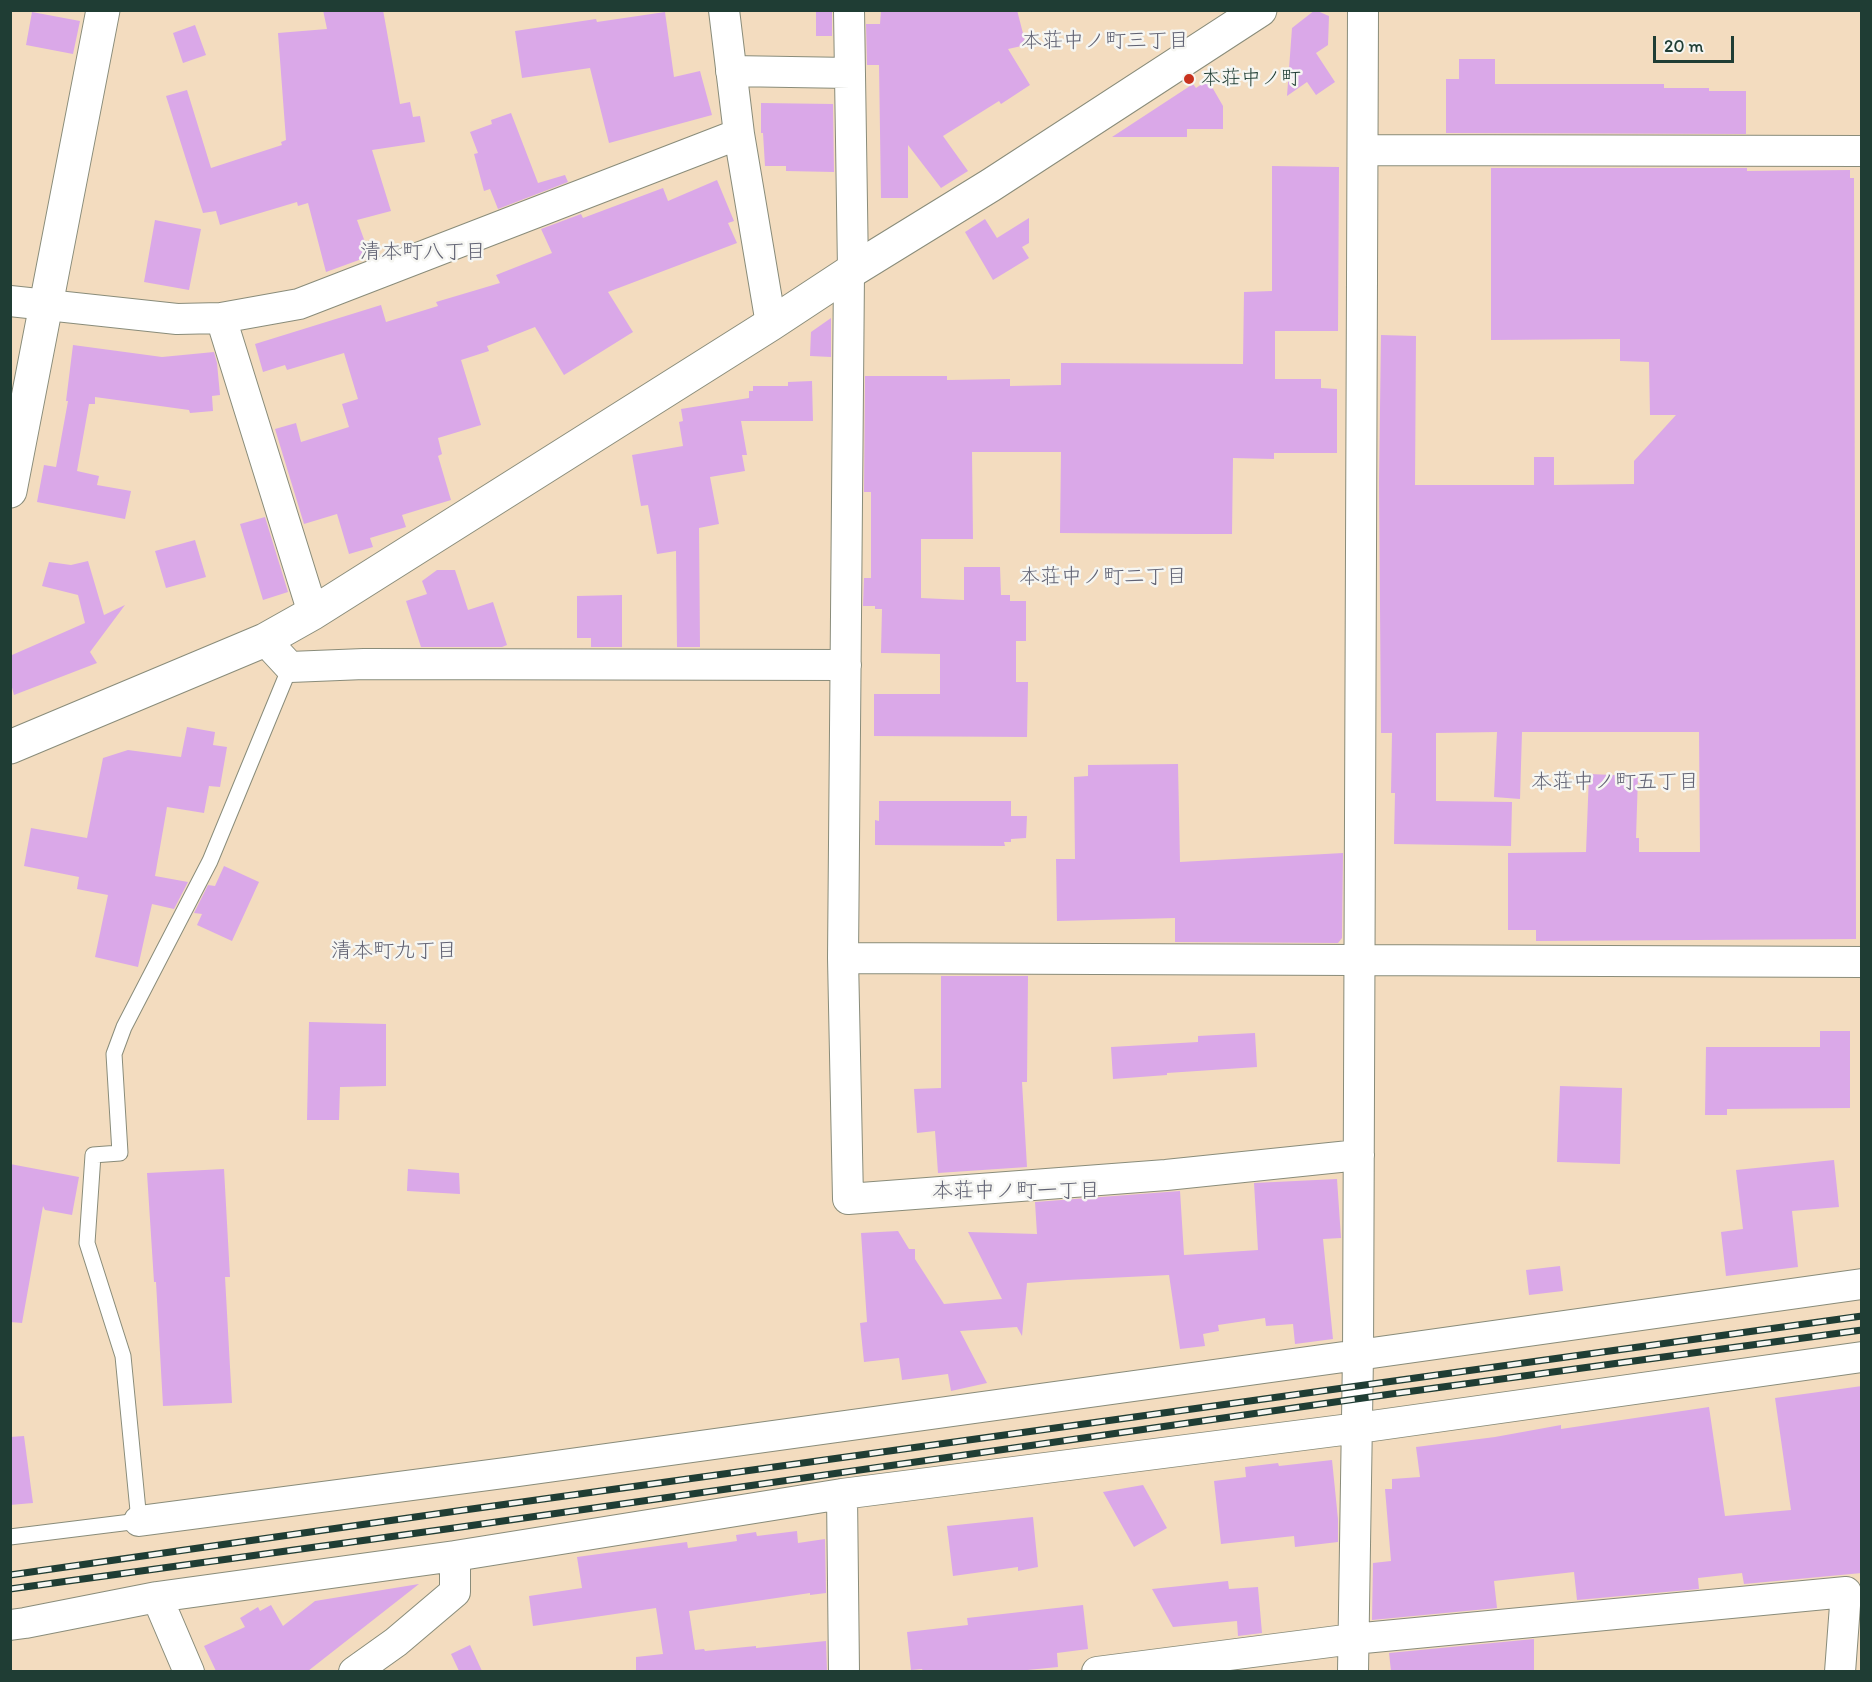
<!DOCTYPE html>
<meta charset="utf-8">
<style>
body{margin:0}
#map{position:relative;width:1872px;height:1682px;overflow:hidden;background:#f3dcbf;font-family:Itim,sans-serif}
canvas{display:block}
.frame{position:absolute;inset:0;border:12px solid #1f3d34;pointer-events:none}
.scale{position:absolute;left:1653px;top:36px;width:81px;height:27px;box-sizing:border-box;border:3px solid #1f3d34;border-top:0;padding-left:8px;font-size:18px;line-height:21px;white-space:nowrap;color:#1f3d34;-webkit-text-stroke:4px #f6f6f2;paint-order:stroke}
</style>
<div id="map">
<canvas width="1872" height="1682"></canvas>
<div class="frame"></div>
<div class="scale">20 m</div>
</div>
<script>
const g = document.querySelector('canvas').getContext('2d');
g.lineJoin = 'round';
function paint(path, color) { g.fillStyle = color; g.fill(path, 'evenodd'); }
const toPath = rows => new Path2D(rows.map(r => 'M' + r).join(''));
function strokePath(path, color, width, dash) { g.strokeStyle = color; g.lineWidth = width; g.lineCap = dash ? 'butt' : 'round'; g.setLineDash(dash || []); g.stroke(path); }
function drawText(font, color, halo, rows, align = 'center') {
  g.font = font + ' Itim,"Klee One",sans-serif'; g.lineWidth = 5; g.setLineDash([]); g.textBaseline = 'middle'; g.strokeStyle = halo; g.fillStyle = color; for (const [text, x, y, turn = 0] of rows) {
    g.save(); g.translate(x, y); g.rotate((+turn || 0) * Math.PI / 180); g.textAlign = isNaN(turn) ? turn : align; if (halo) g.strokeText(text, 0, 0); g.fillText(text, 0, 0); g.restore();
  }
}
paint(toPath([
 [323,10,383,10,400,104,410,102,413,117,420,116,425,142,372,150,391,211,357,220,370,256,326,272,308,203,298,206,297,202,220,225,216,211,203,213,166,96,187,90,211,168,282,145,281,142,286,140,278,33,327,29],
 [816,10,832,10,832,36,816,36],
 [881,10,1017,10,1026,45,1008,49,1030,85,1001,104,999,101,943,136,968,171,941,188,908,145,908,198,881,198,879,65,867,65,866,24,880,24],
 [1315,10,1329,16,1328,45,1316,53,1335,82,1316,95,1307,82,1287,96,1292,28],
 [32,12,80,21,73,54,26,45],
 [665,12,674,77,700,71,712,115,609,143,590,68,522,78,515,31,596,19,597,22],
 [195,25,206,55,183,63,173,33],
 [1459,59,1495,59,1495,84,1664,84,1664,88,1709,88,1709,91,1746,91,1746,134,1446,133,1446,79,1459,79],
 [1208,80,1223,106,1223,129,1187,129,1187,137,1112,137,1193,84,1196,88],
 [761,103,833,104,834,172,786,171,786,166,765,166,763,133,761,133],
 [511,113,538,183,565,175,568,182,498,209,490,189,484,191,474,154,478,153,470,132,492,124,491,120],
 [1272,166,1339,167,1338,331,1275,331,1275,379,1321,379,1321,388,1337,389,1337,453,1274,453,1274,459,1233,458,1232,534,1196,534,1060,533,1061,452,972,452,973,539,921,539,921,598,964,600,964,567,1000,567,1001,595,1010,595,1010,601,1026,601,1026,641,1016,641,1016,682,1028,682,1027,737,874,736,874,694,940,694,940,654,881,653,882,609,875,609,875,606,863,606,864,578,871,578,871,492,864,492,865,376,947,376,947,380,1010,379,1010,386,1061,385,1061,363,1243,364,1244,292,1272,291],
 [1491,168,1747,168,1747,171,1850,170,1850,178,1854,178,1856,939,1536,941,1536,930,1508,930,1508,853,1586,852,1589,774,1638,776,1636,838,1639,838,1639,852,1700,852,1699,732,1522,732,1520,799,1494,797,1497,732,1436,733,1436,801,1512,802,1511,846,1394,844,1395,793,1391,793,1392,733,1381,733,1379,482,1381,335,1416,336,1415,485,1534,485,1534,457,1554,457,1554,485,1634,484,1634,461,1676,415,1650,415,1649,362,1620,361,1620,339,1491,340],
 [717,180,734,221,728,223,737,243,608,292,633,332,564,375,535,327,487,346,489,351,461,360,481,425,438,438,442,454,438,456,451,500,402,515,406,527,370,538,373,547,349,554,337,514,304,524,275,429,296,423,301,442,349,427,342,404,358,399,344,353,287,370,285,365,263,372,255,344,381,305,386,322,438,306,436,302,500,283,496,275,552,253,541,229,581,214,583,218,663,188,668,201],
 [1029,218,1029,243,1022,247,1029,258,993,280,965,232,985,219,997,238],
 [155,220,201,229,189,290,144,282],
 [831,318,831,357,810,356,811,332],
 [73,345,162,357,214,352,217,363,220,395,212,396,213,411,190,413,189,410,95,397,95,404,89,404,77,471,99,476,97,485,131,491,125,519,37,502,44,465,56,467,68,401,66,401],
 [812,381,813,421,741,421,747,455,742,455,745,471,710,477,719,524,699,528,700,647,677,647,676,551,657,554,648,505,641,506,632,455,683,446,679,422,683,421,681,409,749,398,749,391,753,391,753,386,788,386,788,382],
 [265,517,288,592,263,600,240,524],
 [195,540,206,577,166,588,155,551],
 [88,561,104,615,125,605,90,652,97,663,14,695,10,680,12,655,85,623,78,595,42,586,49,562,71,565],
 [437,570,455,570,468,610,493,602,507,645,502,647,421,647,406,601,427,594,422,581],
 [622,595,622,647,591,647,591,638,577,638,577,596],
 [187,727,215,732,213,745,227,747,220,787,209,786,204,813,167,807,155,876,188,882,174,909,152,904,138,967,95,957,108,895,77,889,79,877,24,866,31,828,87,838,103,758,128,750,181,757],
 [1178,764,1180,862,1343,853,1342,938,1338,943,1175,942,1175,918,1057,921,1056,859,1075,859,1074,777,1088,776,1088,765],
 [879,801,1011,801,1011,816,1027,816,1026,838,1011,839,1011,842,1004,842,1005,846,875,845,875,820,879,821],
 [224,866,259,882,232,941,197,925,202,914,194,913,208,885,215,886],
 [941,976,1028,976,1027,1082,1022,1082,1027,1167,938,1173,935,1131,917,1133,914,1089,941,1088],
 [309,1022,386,1024,386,1086,340,1087,339,1120,307,1120],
 [1820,1031,1850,1031,1850,1108,1727,1109,1727,1115,1705,1115,1706,1047,1820,1047],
 [1255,1033,1257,1067,1167,1073,1167,1075,1113,1079,1111,1047,1198,1042,1198,1036],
 [1560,1086,1622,1088,1620,1164,1557,1162],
 [1834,1160,1839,1207,1792,1211,1798,1267,1726,1276,1721,1232,1743,1229,1736,1170],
 [10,1164,79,1177,72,1215,45,1210,43,1206,22,1323,10,1322],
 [224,1169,230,1277,225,1277,232,1403,163,1406,156,1282,154,1282,147,1173],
 [408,1169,459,1173,460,1194,407,1191],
 [1337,1179,1341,1238,1323,1239,1333,1339,1295,1344,1293,1324,1266,1326,1265,1318,1218,1325,1219,1331,1203,1334,1205,1346,1180,1349,1169,1275,1067,1280,1027,1283,1022,1336,1017,1327,960,1331,987,1383,951,1391,948,1374,902,1380,899,1358,864,1362,860,1323,867,1322,861,1233,898,1231,909,1249,915,1249,915,1259,944,1304,1002,1299,968,1232,1037,1234,1035,1202,1180,1191,1184,1255,1258,1250,1254,1183],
 [1560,1266,1563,1291,1529,1295,1526,1270],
 [1862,1386,1862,1573,1744,1584,1742,1573,1698,1578,1699,1589,1577,1600,1574,1572,1494,1581,1497,1608,1372,1620,1373,1563,1391,1561,1385,1489,1392,1489,1392,1479,1420,1477,1416,1447,1495,1437,1561,1425,1561,1429,1709,1407,1725,1516,1791,1510,1775,1398],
 [24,1436,33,1503,10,1505,10,1437],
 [1332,1460,1338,1519,1338,1542,1295,1547,1294,1536,1221,1544,1214,1481,1246,1477,1245,1467,1278,1463,1279,1466],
 [1143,1485,1167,1528,1134,1547,1103,1492],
 [1033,1517,1038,1567,1018,1571,1018,1567,953,1576,947,1526],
 [797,1531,798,1543,825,1539,826,1593,810,1595,810,1593,689,1611,695,1650,704,1649,705,1651,756,1646,756,1648,826,1641,827,1671,636,1671,636,1657,663,1654,656,1608,533,1626,529,1596,582,1588,577,1557,687,1542,688,1548,737,1541,736,1535,756,1532,757,1536],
 [1228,1581,1229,1589,1258,1587,1262,1633,1238,1636,1237,1621,1173,1627,1152,1589],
 [419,1584,308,1671,216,1671,204,1646,245,1627,240,1618,258,1607,260,1611,271,1605,283,1626,315,1601],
 [1083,1605,1088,1649,1057,1653,1058,1667,1017,1671,923,1671,922,1669,911,1670,907,1632,968,1625,967,1618],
 [1534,1639,1534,1671,1391,1671,1389,1653],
 [470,1645,482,1671,459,1671,451,1654]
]), '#daa8e8');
const service = toPath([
 [10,1537,139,1521,123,1356,87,1243,93,1155,120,1153,114,1054,124,1027,210,861,290,667]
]);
const minor = toPath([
 [724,10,739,134,771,324],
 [849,10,853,270],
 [731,71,850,73],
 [1363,150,1862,151],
 [849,272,843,958,848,1199,1166,1175,1359,1155],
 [10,301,177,319,221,318,299,304,739,134],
 [221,318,313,613],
 [265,640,290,667,364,664,846,665],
 [843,958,1862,962],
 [842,1494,844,1672],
 [139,1521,512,1472,1358,1355,1862,1284],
 [157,1597,189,1672],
 [10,1625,25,1623,157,1597,455,1556],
 [354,1672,396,1642,455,1592,455,1556,842,1494,1358,1428,1862,1357],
 [1097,1672,1353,1639,1846,1592,1840,1672],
 [1353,1672,1358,1355,1363,10]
]);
const tertiary = toPath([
 [10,491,103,10],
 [10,747,265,640,313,613,771,324,853,270,991,185,1260,10]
]);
strokePath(service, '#898c7a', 17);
strokePath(minor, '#898c7a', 32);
strokePath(tertiary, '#898c7a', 35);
strokePath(service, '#fff', 15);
strokePath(minor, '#fff', 30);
strokePath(tertiary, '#fff', 33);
const rail = toPath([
 [10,1575,457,1511,1862,1316],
 [10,1589,461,1527,1391,1394,1862,1330]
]);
strokePath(rail, '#1f3d34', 7);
strokePath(rail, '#f6f6f2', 4.5, [14]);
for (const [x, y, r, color] of [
 [1189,79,6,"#c8321e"]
]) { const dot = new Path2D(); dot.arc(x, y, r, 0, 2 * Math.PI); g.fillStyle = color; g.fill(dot); strokePath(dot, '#f6f6f2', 2); }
drawText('20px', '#1f3d34', '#f6f6f2', [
 ["本荘中ノ町",1201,79]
], 'left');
drawText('21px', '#606273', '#f6f6f2', [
 ["本荘中ノ町三丁目",1105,42],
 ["清本町八丁目",423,253],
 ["本荘中ノ町二丁目",1103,578],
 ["本荘中ノ町五丁目",1615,783],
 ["清本町九丁目",394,952],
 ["本荘中ノ町一丁目",1016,1192]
]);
</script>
